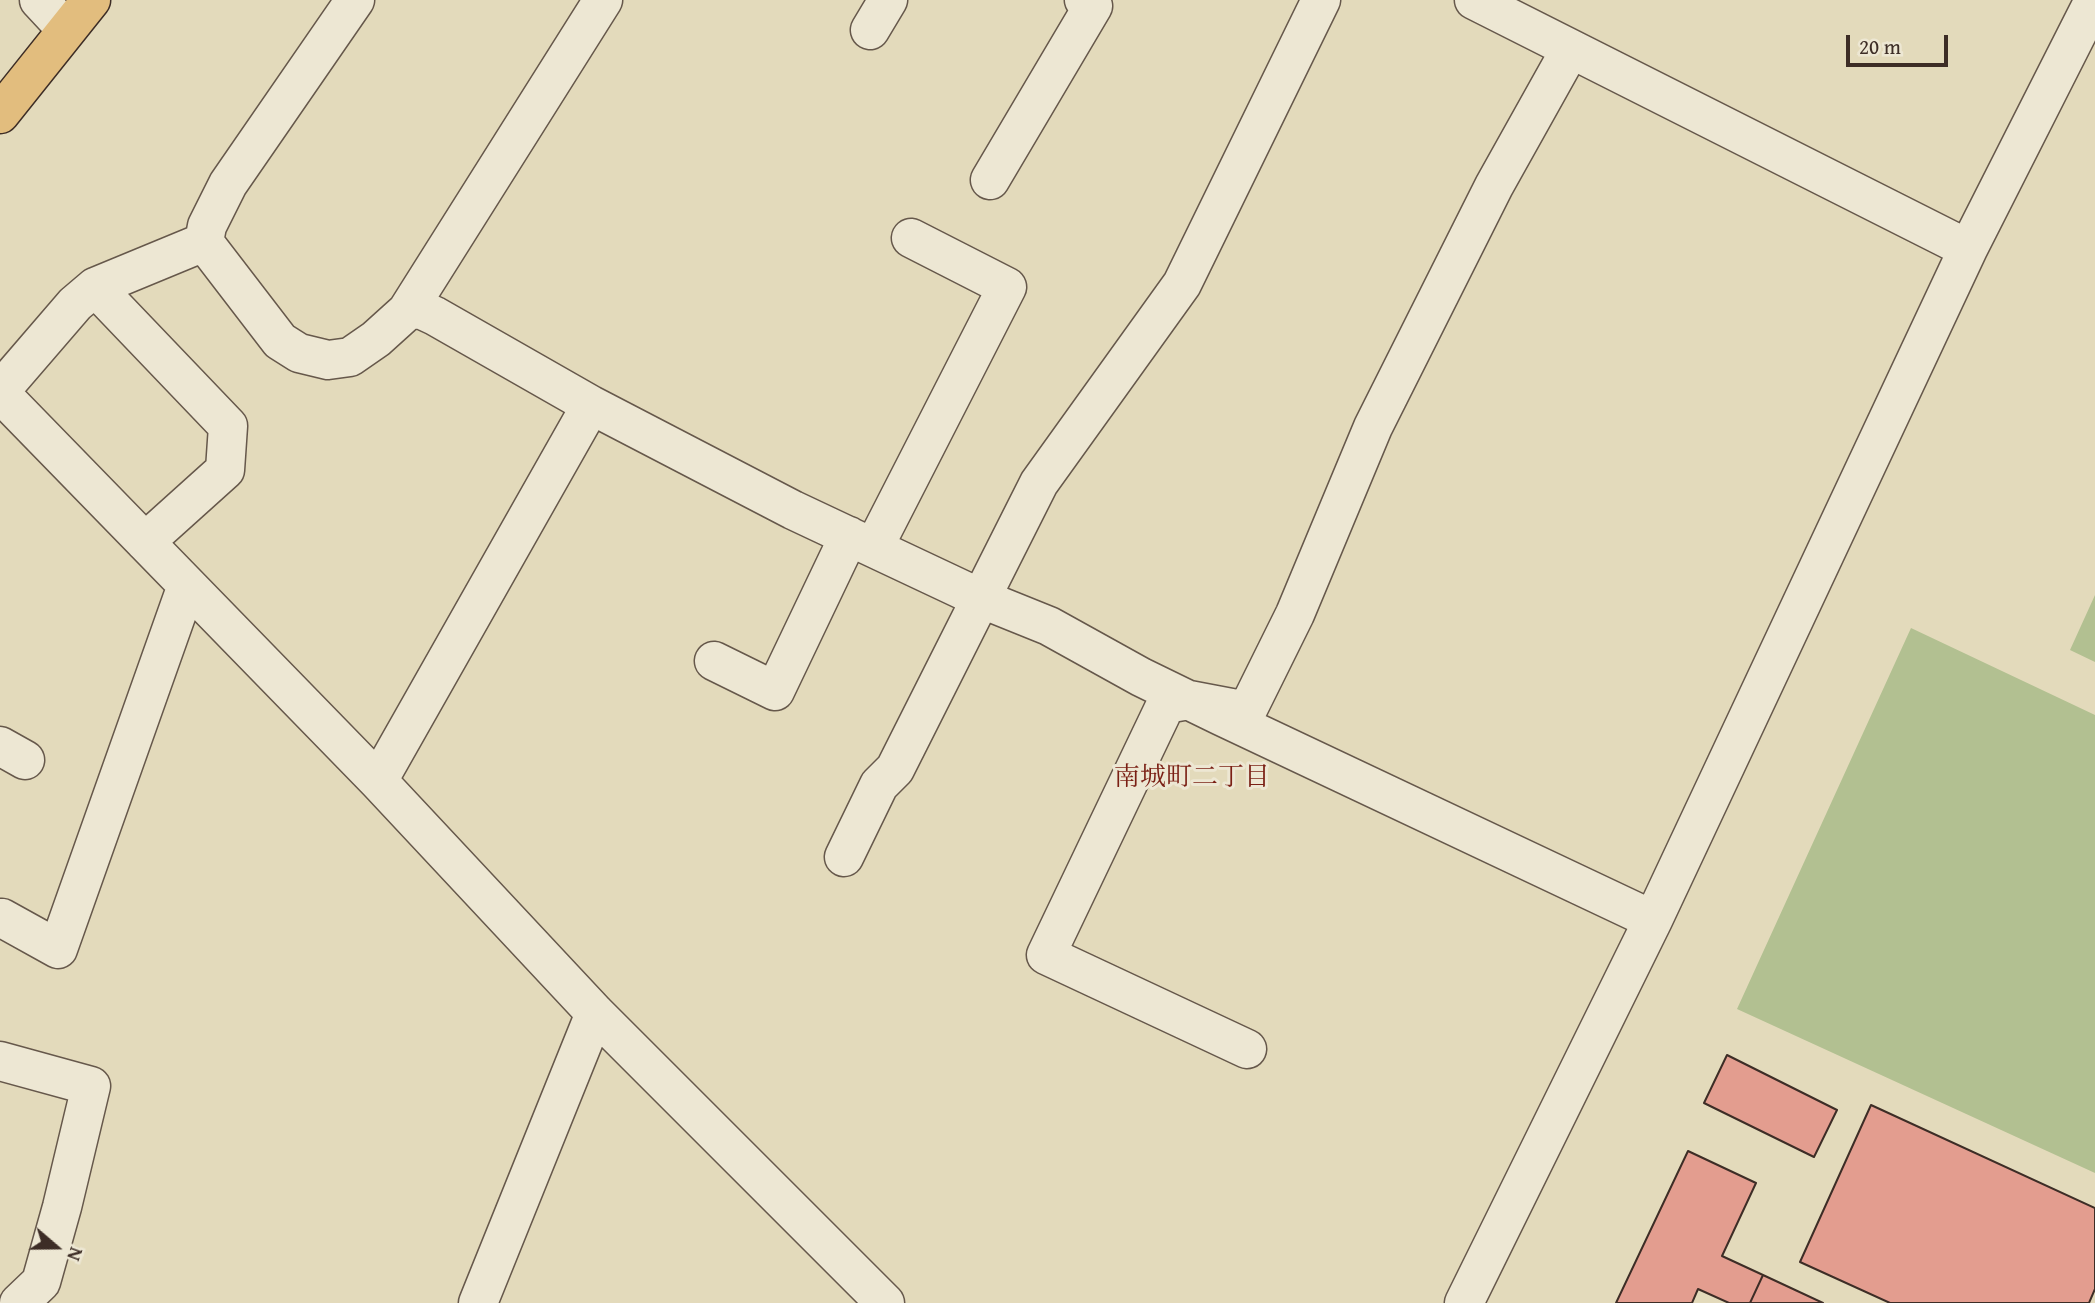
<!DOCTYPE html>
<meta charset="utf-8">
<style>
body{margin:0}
#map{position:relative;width:2095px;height:1303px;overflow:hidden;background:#e3dabb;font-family:"Gentium Book Plus",serif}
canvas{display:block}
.north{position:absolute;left:21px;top:1212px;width:70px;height:70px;-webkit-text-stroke:5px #ede7d3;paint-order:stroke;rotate:110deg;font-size:19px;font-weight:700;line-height:28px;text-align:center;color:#3d2d26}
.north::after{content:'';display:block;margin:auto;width:24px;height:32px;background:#3d2d26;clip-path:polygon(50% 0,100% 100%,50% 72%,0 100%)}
.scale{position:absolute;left:1846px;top:35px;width:102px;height:32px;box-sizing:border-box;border:4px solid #3d2d26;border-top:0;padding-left:9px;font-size:21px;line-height:24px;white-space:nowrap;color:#3d2d26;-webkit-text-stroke:5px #ede7d3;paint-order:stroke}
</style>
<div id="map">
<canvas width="2095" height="1303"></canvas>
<div class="north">N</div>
<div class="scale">20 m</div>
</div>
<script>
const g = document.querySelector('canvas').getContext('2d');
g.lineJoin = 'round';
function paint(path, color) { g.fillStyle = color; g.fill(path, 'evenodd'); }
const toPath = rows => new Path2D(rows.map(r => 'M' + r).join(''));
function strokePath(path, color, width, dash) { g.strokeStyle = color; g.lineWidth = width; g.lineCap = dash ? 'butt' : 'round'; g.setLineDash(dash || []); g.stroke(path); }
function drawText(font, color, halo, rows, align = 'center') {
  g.font = font + ' "Gentium Book Plus","Noto Serif JP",serif'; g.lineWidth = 6; g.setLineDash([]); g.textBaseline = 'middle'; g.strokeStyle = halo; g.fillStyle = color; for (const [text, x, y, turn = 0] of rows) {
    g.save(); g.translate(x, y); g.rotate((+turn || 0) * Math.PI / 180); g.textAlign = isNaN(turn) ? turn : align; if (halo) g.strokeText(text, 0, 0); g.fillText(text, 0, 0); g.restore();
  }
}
paint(toPath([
 [2095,595,2095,662,2070,650],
 [1911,628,2095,715,2095,1173,1737,1009]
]), '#b2c091');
const building = toPath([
 [1727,1055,1837,1110,1814,1157,1704,1103,1727,1055],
 [1871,1105,2095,1208,2095,1289,2089,1303,1890,1303,1800,1262,1871,1105],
 [1688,1151,1756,1183,1722,1256,1763,1275,1750,1303,1729,1303,1698,1289,1692,1303,1616,1303,1688,1151],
 [1763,1275,1823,1303,1750,1303,1763,1275]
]);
paint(building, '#e39d8f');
strokePath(building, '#3d2d26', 2);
const minor = toPath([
 [39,0,66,29],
 [1474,0,1968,249],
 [870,30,888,0],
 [990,180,1093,6,1084,0],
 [204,242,207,226,228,184,355,0],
 [95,287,228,426,225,470,145,542],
 [407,311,420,309,435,316,591,405,793,510,982,599,1049,626,1141,677,1221,716,1653,920],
 [0,391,75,304,95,287,204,242,280,341,299,353,328,360,350,357,376,339,407,311,603,0],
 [0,393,378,781,595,1013,885,1303],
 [874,547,1007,287,911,238],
 [714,661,775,691,849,536],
 [0,746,25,760],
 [378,781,591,405],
 [844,857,879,785,895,769,1039,483,1182,284,1321,0],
 [2,918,58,949,187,585],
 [1247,1049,1046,955,1166,704,1189,700,1247,711,1295,614,1373,427,1494,186,1570,50],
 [0,1061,91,1086,62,1207,41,1282,19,1303],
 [478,1303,595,1013],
 [1464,1303,1653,920,1968,249,2089,10,2095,4]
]);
const major = toPath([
 [0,114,91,0]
]);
strokePath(minor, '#66584b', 41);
strokePath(major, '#3d2d26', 41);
strokePath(minor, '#ede7d3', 38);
strokePath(major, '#e2bd7e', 38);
drawText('26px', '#7a1f14', '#ede7d3', [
 ["南城町二丁目",1192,778]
]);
</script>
